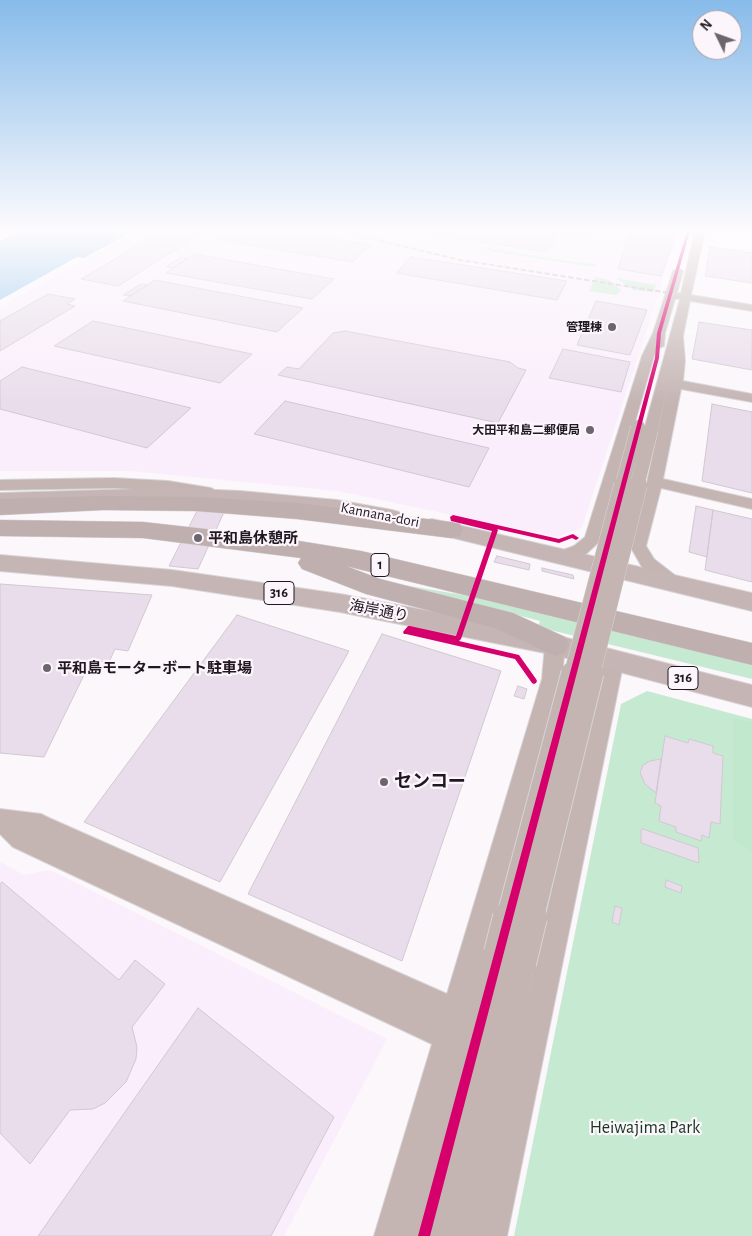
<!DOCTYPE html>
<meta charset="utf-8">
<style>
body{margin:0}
#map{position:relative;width:752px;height:1236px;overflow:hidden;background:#fbf7fb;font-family:"Alegreya Sans",sans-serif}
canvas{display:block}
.north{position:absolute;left:692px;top:10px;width:50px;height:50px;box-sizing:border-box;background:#fcf6fc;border:1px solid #a49da4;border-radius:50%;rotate:312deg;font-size:14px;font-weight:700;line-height:20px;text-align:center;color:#201721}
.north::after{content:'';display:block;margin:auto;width:18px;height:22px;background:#6d656d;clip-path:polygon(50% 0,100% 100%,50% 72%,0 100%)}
</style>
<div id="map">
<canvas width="752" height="1236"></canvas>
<div class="north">N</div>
</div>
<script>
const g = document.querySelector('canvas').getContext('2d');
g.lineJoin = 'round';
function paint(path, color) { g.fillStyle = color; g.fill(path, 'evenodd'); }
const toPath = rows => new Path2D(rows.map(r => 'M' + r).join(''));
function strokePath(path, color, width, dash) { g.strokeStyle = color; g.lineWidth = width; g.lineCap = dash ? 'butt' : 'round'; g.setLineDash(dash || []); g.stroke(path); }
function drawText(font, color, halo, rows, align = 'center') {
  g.font = font + ' "Alegreya Sans","Noto Sans JP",sans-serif'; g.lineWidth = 4.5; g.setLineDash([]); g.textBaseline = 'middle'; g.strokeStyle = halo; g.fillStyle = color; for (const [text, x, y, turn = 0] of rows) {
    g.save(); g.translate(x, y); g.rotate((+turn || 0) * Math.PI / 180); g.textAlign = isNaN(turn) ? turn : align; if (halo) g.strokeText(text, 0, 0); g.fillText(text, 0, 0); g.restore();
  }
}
paint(toPath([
 [137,231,678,231,679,232,582,527,558,537,338,491,131,471,0,471,0,307],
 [0,862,24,875,50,870,387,1039,284,1236,0,1236]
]), '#faeefc');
paint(toPath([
 [486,247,566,261,596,264,594,267,494,252,485,249],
 [596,277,609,280,621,290,619,293,616,295,589,291],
 [616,278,656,285,653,292,633,290],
 [404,585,492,600,752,662,752,679,538,627,540,621],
 [647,691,752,719,752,1236,514,1236,621,704]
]), '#c6ead1');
paint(toPath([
 [733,718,752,722,752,853,733,840]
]), '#c1e8cd');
paint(toPath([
 [20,231,133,231,84,258,77,257,0,300,0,241]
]), '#96c6ec');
const building = toPath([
 [162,231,205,231,118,286,81,279,162,231],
 [228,231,285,231,371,245,352,262,215,239,228,231],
 [412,231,595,231,595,233,590,237,576,238,552,234,557,236,546,252,412,231],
 [668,231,675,232,675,237,661,276,618,269,627,241,631,239,628,238,631,232,668,231],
 [710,247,752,253,752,283,705,276,710,247],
 [194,254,334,279,312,299,166,273,194,254],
 [181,257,188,258,173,268,166,267,181,257],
 [411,257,567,281,557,300,396,273,411,257],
 [155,280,303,308,277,332,123,301,155,280],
 [141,284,148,285,130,296,123,295,141,284],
 [48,294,75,299,67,304,75,306,0,351,0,321,48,294],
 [596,301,647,310,630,355,577,345,596,301],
 [93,321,252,354,220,383,54,346,93,321],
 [699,322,752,330,752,370,692,359,699,322],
 [345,331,510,362,518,368,526,370,498,423,278,375,287,367,299,369,333,333,345,331],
 [563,349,630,362,621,392,549,378,563,349],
 [22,367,191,408,147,448,0,409,0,381,22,367],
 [285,401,489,448,469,487,254,434,285,401],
 [712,404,752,412,752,493,702,481,712,404],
 [696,506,713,510,707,557,689,552,696,506],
 [199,507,225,510,198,569,169,566,199,507],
 [713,510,752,519,752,582,705,570,713,510],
 [497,556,530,564,529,570,494,562,497,556],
 [542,568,573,575,574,579,542,571,542,568],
 [0,584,152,595,128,651,115,649,109,662,97,661,91,675,84,675,44,757,0,753,0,584],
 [237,615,349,651,220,882,84,822,237,615],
 [382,634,501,671,402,961,248,894,382,634],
 [518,686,527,689,524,699,514,696,518,686],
 [665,736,688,743,689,739,713,746,713,753,723,756,720,824,711,822,709,838,702,835,701,841,676,832,676,827,659,821,661,806,655,803,665,736],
 [661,759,656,793,645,784,640,773,643,765,650,761,661,759],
 [643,829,698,848,699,863,641,843,641,830,643,829],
 [666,880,682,886,681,893,665,887,666,880],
 [2,882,119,980,135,960,165,984,132,1027,137,1047,136,1059,126,1082,105,1103,93,1109,70,1110,30,1164,0,1133,0,884,2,882],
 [615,906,622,908,619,925,612,922,615,906],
 [198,1008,334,1117,271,1236,38,1236,198,1008]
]);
paint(building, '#e9ddeb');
strokePath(building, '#d0c9d1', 1);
const minor = toPath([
 [695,231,705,231,691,295,752,305,752,311,690,301,683,336,685,361,683,381,752,394,752,402,681,389,663,479,752,499,752,509,661,488,646,546,654,559,681,580,684,585,681,590,675,591,669,590,642,567,630,546,647,482,671,371,658,430,651,434,644,430,680,299,675,299,665,333,664,346,657,349,654,356,601,540,586,554,567,561,561,563,555,561,552,557,555,553,574,546,585,537,642,356,653,333,673,271,678,268,683,271,677,293,681,293,695,231],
 [113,478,168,481,211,488,219,493,211,498,168,491,113,488,0,490,0,480,113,478],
 [555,637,562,640,565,645,562,679,488,946,489,943,499,939,509,943,512,953,521,949,531,953,535,963,525,1008,604,660,607,654,614,652,621,654,624,660,507,1236,374,1236,432,1044,13,847,0,834,0,809,41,814,49,818,447,994,542,679,545,645,548,640,555,637]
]);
const major = toPath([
 [171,488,240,491,337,500,392,510,399,512,402,517,399,522,392,524,337,514,240,503,171,500,0,505,0,493,171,488],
 [432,519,752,593,752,611,425,531,422,526,425,521,432,519],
 [0,555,172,570,340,594,555,635,752,685,752,707,555,655,340,612,172,586,0,571,0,555]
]);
const highway = toPath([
 [103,496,196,497,297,503,451,522,460,524,463,530,460,536,451,538,297,519,196,511,103,510,0,515,0,499,103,496],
 [0,520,143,522,268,536,361,551,752,643,752,665,346,566,380,579,513,613,565,637,569,645,565,653,555,656,495,628,366,594,302,569,298,563,301,558,143,538,0,536,0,520]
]);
strokePath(minor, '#d7d4d7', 2);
strokePath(major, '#d7d4d7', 2);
strokePath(highway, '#d7d4d7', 1);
paint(minor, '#c4b5b3');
paint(major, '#c5b5b4');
paint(highway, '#bfafaf');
strokePath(toPath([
 [341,231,460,260,752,306]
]), '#c2b8ba', 2, [5.5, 2.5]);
const minorBridgeFar3 = toPath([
 [622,486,638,427],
 [637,486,651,430]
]);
const minorBridgeFar2 = toPath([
 [573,674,623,485],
 [591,674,638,485]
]);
const minorBridgeFar1 = toPath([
 [508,918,573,673],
 [532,918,592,673]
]);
const minorBridge = toPath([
 [499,953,508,917],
 [521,963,532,917]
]);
strokePath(minorBridgeFar3, '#d7d4d7', 15, []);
strokePath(minorBridgeFar2, '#d7d4d7', 19, []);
strokePath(minorBridgeFar1, '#d7d4d7', 25, []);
strokePath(minorBridge, '#d7d4d7', 32, []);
strokePath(minorBridgeFar3, '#c4b5b3', 14);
strokePath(minorBridgeFar2, '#c4b5b3', 18);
strokePath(minorBridgeFar1, '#c4b5b3', 23);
strokePath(minorBridge, '#c4b5b3', 30);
paint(toPath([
 [687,231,690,231,661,333,659,358,430,1236,418,1236,655,358,657,333,687,231],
 [453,515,559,539,573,534,579,538,576,540,572,538,559,543,497,529,498,530,461,639,459,641,519,655,536,679,537,681,536,683,534,684,532,683,515,659,406,634,404,634,403,632,408,626,410,626,456,636,492,531,451,521,450,517,453,515]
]), '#d6006c');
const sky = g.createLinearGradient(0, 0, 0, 404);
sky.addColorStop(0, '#87bbea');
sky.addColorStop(0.57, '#fdfbfd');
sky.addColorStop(1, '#fdfbfd00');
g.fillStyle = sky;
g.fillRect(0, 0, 752, 404);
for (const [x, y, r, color] of [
 [612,327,5,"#6d656d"],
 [590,430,5,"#6d656d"],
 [198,538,5,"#6d656d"],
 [47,668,5,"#6d656d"],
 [384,782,5,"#6d656d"]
]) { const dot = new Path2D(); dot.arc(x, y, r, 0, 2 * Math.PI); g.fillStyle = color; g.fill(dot); strokePath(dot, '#fcf6fc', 2); }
drawText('bold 12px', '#201721', '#fcf6fc', [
 ["管理棟",602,327],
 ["大田平和島二郵便局",580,430]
], 'right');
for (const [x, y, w] of [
 [380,565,18],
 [279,593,30],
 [683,678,30]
]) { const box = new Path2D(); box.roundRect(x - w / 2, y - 11.5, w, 23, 4); g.fillStyle = '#fcf6fc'; g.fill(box); strokePath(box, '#201721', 1); }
drawText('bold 14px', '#201721', null, [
 ["1",380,565],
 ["316",279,593],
 ["316",683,678]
]);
drawText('15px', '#201721', '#fcf6fc', [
 ["Kannana-dori",380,515,11],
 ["海岸通り",379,611,11]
]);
drawText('bold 15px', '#201721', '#fcf6fc', [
 ["平和島休憩所",208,538],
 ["平和島モーターボート駐車場",57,668]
], 'left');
drawText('bold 18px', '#201721', '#fcf6fc', [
 ["センコー",394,782]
], 'left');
drawText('18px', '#153520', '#fcf6fc', [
 ["Heiwajima Park",645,1128]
]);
</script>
